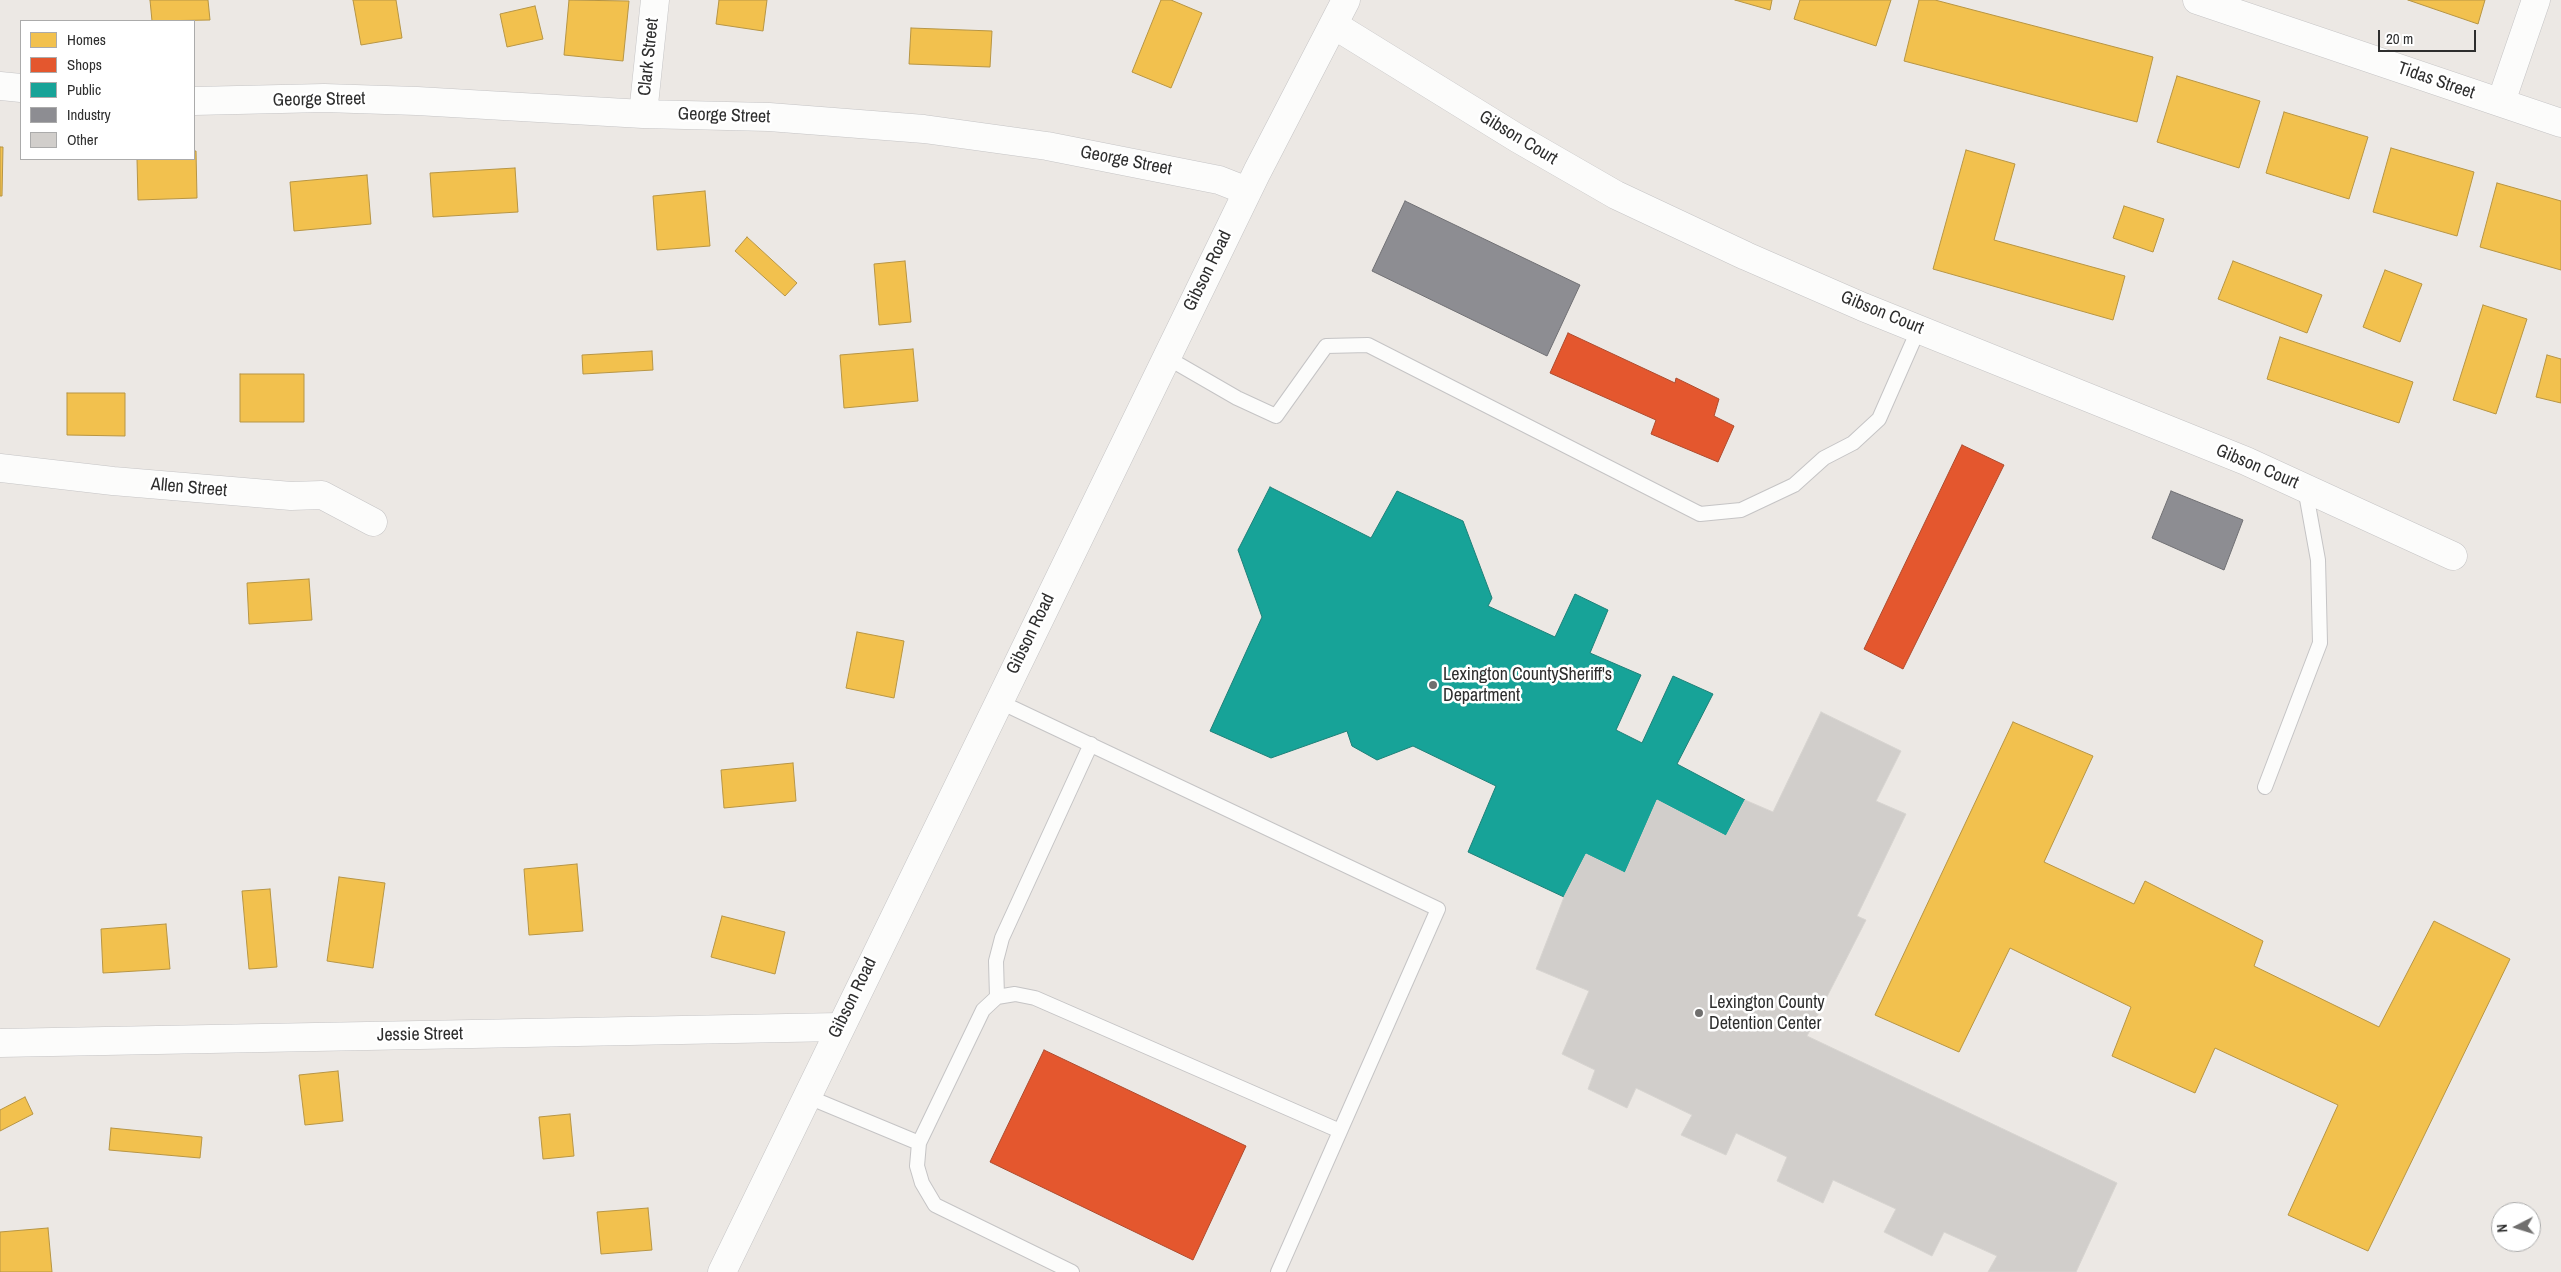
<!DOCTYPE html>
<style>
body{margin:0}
#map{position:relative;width:2561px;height:1272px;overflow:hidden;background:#ece8e4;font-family:"Archivo Narrow",sans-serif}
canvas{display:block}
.legend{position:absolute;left:20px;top:20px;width:175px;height:140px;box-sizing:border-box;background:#fff;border:1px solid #ababab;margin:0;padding:6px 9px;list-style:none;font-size:15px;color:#2e2e2e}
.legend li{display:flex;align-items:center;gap:10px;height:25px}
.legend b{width:25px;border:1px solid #ababab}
.north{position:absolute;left:2491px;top:1202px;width:50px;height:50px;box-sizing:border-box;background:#fff;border:1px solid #ababab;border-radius:50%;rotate:265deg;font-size:14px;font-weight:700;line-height:20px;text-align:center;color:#2e2e2e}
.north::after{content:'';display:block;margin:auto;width:18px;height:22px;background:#706f6e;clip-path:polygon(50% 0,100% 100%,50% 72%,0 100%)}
.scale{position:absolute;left:2378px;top:30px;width:98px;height:22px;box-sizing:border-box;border:2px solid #2e2e2e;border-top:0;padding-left:6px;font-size:15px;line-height:18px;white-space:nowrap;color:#2e2e2e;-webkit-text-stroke:4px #fff;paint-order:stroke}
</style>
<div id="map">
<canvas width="2561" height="1272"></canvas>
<ul class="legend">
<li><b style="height:14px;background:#f2c14e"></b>Homes</li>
<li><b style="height:14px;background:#e4572e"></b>Shops</li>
<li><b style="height:14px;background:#17a398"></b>Public</li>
<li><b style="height:14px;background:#8d8d92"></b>Industry</li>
<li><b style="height:14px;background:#d1cecb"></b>Other</li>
</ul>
<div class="north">N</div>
<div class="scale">20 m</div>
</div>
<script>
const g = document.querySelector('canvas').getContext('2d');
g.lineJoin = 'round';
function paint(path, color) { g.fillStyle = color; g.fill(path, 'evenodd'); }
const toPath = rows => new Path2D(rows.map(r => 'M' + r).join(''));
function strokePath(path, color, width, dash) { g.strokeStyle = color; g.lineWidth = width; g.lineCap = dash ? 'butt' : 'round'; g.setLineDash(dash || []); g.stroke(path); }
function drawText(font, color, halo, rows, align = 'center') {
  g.font = font + ' "Archivo Narrow",sans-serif'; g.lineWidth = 5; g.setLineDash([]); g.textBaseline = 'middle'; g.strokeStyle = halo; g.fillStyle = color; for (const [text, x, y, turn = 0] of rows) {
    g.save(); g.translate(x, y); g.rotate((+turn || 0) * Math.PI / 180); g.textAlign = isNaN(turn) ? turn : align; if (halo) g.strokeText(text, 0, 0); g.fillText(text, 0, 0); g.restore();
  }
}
const homes = toPath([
 [150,0,208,0,210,20,152,21,150,0],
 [353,0,396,0,402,38,361,45,353,0],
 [569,0,629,1,623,61,564,55,569,0],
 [719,0,767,0,763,31,716,24,719,0],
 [1161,0,1171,0,1202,13,1171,88,1132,72,1161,0],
 [1735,0,1772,0,1770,10,1735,0],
 [1800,0,1891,0,1876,46,1794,19,1800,0],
 [1919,0,1935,0,2153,57,2137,122,1904,61,1919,0],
 [2408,0,2485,0,2478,24,2408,0],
 [535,6,543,39,507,47,500,14,535,6],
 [911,28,992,31,990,67,909,64,911,28],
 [2177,76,2260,101,2239,168,2157,142,2177,76],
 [2284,112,2368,137,2349,199,2266,173,2284,112],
 [0,147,3,147,2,196,0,196,0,147],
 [2391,148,2474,172,2457,236,2373,212,2391,148],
 [1966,150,2015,164,1994,240,2125,276,2113,320,1933,269,1966,150],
 [194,151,196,151,197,198,138,200,137,159,194,159,194,151],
 [515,168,518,212,433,217,430,173,515,168],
 [367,175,371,224,294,231,290,182,367,175],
 [2497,183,2561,201,2561,270,2480,247,2497,183],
 [705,191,710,246,657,250,653,196,705,191],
 [2124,206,2164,219,2153,252,2113,238,2124,206],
 [747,237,797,283,785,296,735,251,747,237],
 [905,261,911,322,879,325,874,264,905,261],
 [2233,261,2322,295,2307,333,2218,299,2233,261],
 [2385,270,2422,284,2400,342,2363,327,2385,270],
 [2483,305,2527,319,2496,414,2453,400,2483,305],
 [2280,337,2413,382,2399,423,2267,379,2280,337],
 [913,349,918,401,844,408,840,355,913,349],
 [652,351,653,370,583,374,582,355,652,351],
 [2547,355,2561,359,2561,403,2536,397,2547,355],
 [240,374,304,374,304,422,240,422,240,374],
 [67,393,125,393,125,436,67,435,67,393],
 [309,579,312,620,249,624,247,583,309,579],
 [857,632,904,641,894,698,846,688,857,632],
 [2013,722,2093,756,2044,862,2134,904,2145,881,2263,941,2254,966,2379,1027,2434,921,2510,959,2368,1251,2288,1215,2338,1105,2215,1048,2195,1093,2112,1056,2131,1007,2010,948,1959,1052,1875,1015,2013,722],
 [793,763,796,801,724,808,721,770,793,763],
 [577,864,583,931,529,935,524,869,577,864],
 [339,877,385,883,373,968,327,961,339,877],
 [270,889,277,967,249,969,242,891,270,889],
 [722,916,785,932,775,974,711,957,722,916],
 [166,924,170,969,103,973,101,929,166,924],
 [338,1071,343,1121,305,1125,299,1075,338,1071],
 [25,1097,33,1114,0,1131,0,1110,25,1097],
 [570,1114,574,1156,543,1159,539,1117,570,1114],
 [111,1128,202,1137,200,1158,109,1150,111,1128],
 [648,1208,652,1250,601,1254,597,1212,648,1208],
 [48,1228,52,1272,0,1272,0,1232,48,1228]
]);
paint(homes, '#f2c14e');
strokePath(homes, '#b79544', 1);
const shops = toPath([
 [1568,333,1675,383,1676,378,1719,399,1714,416,1734,426,1718,462,1651,434,1656,420,1550,373,1568,333],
 [1962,445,2004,465,1903,669,1864,649,1962,445],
 [1044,1050,1246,1146,1193,1260,990,1162,1044,1050]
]);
paint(shops, '#e4572e');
strokePath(shops, '#ad4b2e', 1);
const public = toPath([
 [1270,487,1371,538,1397,491,1463,521,1492,598,1488,606,1555,637,1575,594,1608,610,1590,653,1641,675,1616,730,1642,743,1673,676,1713,694,1677,764,1745,800,1726,836,1657,800,1625,873,1586,854,1564,897,1468,852,1496,786,1413,746,1377,760,1352,746,1347,731,1271,758,1210,731,1262,617,1238,550,1270,487]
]);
paint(public, '#17a398');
strokePath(public, '#1e8078', 1);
const industry = toPath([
 [1405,201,1580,285,1547,356,1372,271,1405,201],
 [2171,491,2243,520,2224,570,2152,538,2171,491]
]);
paint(industry, '#8d8d92');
strokePath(industry, '#707074', 1);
const building = toPath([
 [1821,712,1901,751,1876,801,1906,814,1857,916,1866,920,1807,1036,2117,1183,2076,1272,1988,1272,1997,1256,1944,1232,1932,1256,1884,1232,1896,1209,1833,1180,1823,1203,1777,1181,1787,1157,1736,1133,1726,1155,1681,1135,1692,1115,1636,1088,1627,1108,1588,1089,1595,1070,1562,1054,1589,991,1536,969,1564,897,1586,854,1625,873,1657,800,1726,836,1745,800,1773,812,1821,712]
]);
paint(building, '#d1cecb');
strokePath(building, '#d7d4d0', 1);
const lane = toPath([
 [1166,357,1237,398,1276,416,1326,346,1368,345,1700,514,1741,510,1794,485,1824,458,1853,443,1879,419,1919,328],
 [998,701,1438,909,1278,1272],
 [2265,787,2320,643,2318,560,2305,488],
 [997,997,996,961,1002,938,1091,744],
 [806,1096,919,1143,917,1166,922,1183,935,1205,1072,1272],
 [919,1143,983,1010,997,997,1015,994,1035,998,1340,1131]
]);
const street = toPath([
 [2197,0,2561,123],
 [1334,25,1517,138,1616,195,1746,256,1863,307,2246,461,2453,556],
 [0,86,21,88],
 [194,101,324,98,417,101,643,114,769,117,924,129,1047,146,1219,180,1247,191],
 [2501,102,2536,0],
 [643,114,655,0],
 [0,468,113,481,291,496,322,495,373,522],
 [0,1043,839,1027]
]);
const secondary = toPath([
 [722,1272,1257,172,1346,0]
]);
strokePath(lane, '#c5c4c5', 16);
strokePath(street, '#c5c4c5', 29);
strokePath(secondary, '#c5c4c5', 29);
strokePath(lane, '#fcfcfb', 14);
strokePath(street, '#fcfcfb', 28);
strokePath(secondary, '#fcfcfb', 28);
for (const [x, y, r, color] of [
 [1433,685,5,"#706f6e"],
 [1699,1013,5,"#706f6e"]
]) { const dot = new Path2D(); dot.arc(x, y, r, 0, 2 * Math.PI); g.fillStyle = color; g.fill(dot); strokePath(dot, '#fff', 2); }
drawText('18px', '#2e2e2e', '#fff', [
 ["Clark Street",649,57,-84],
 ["Tidas Street",2436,81,19],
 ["George Street",319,100,-1],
 ["George Street",724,116,2],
 ["Gibson Court",1518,138,31],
 ["George Street",1126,161,11],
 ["Gibson Road",1208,271,-64],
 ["Gibson Court",1882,313,22],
 ["Gibson Court",2257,467,23],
 ["Allen Street",189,488,5],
 ["Gibson Road",1031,634,-64],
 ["Gibson Road",853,998,-64],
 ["Jessie Street",420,1035,-1]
]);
drawText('18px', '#2e2e2e', '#fff', [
 ["Lexington CountySheriff's",1443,675],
 ["Department",1443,696],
 ["Lexington County",1709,1003],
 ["Detention Center",1709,1024]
], 'left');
</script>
